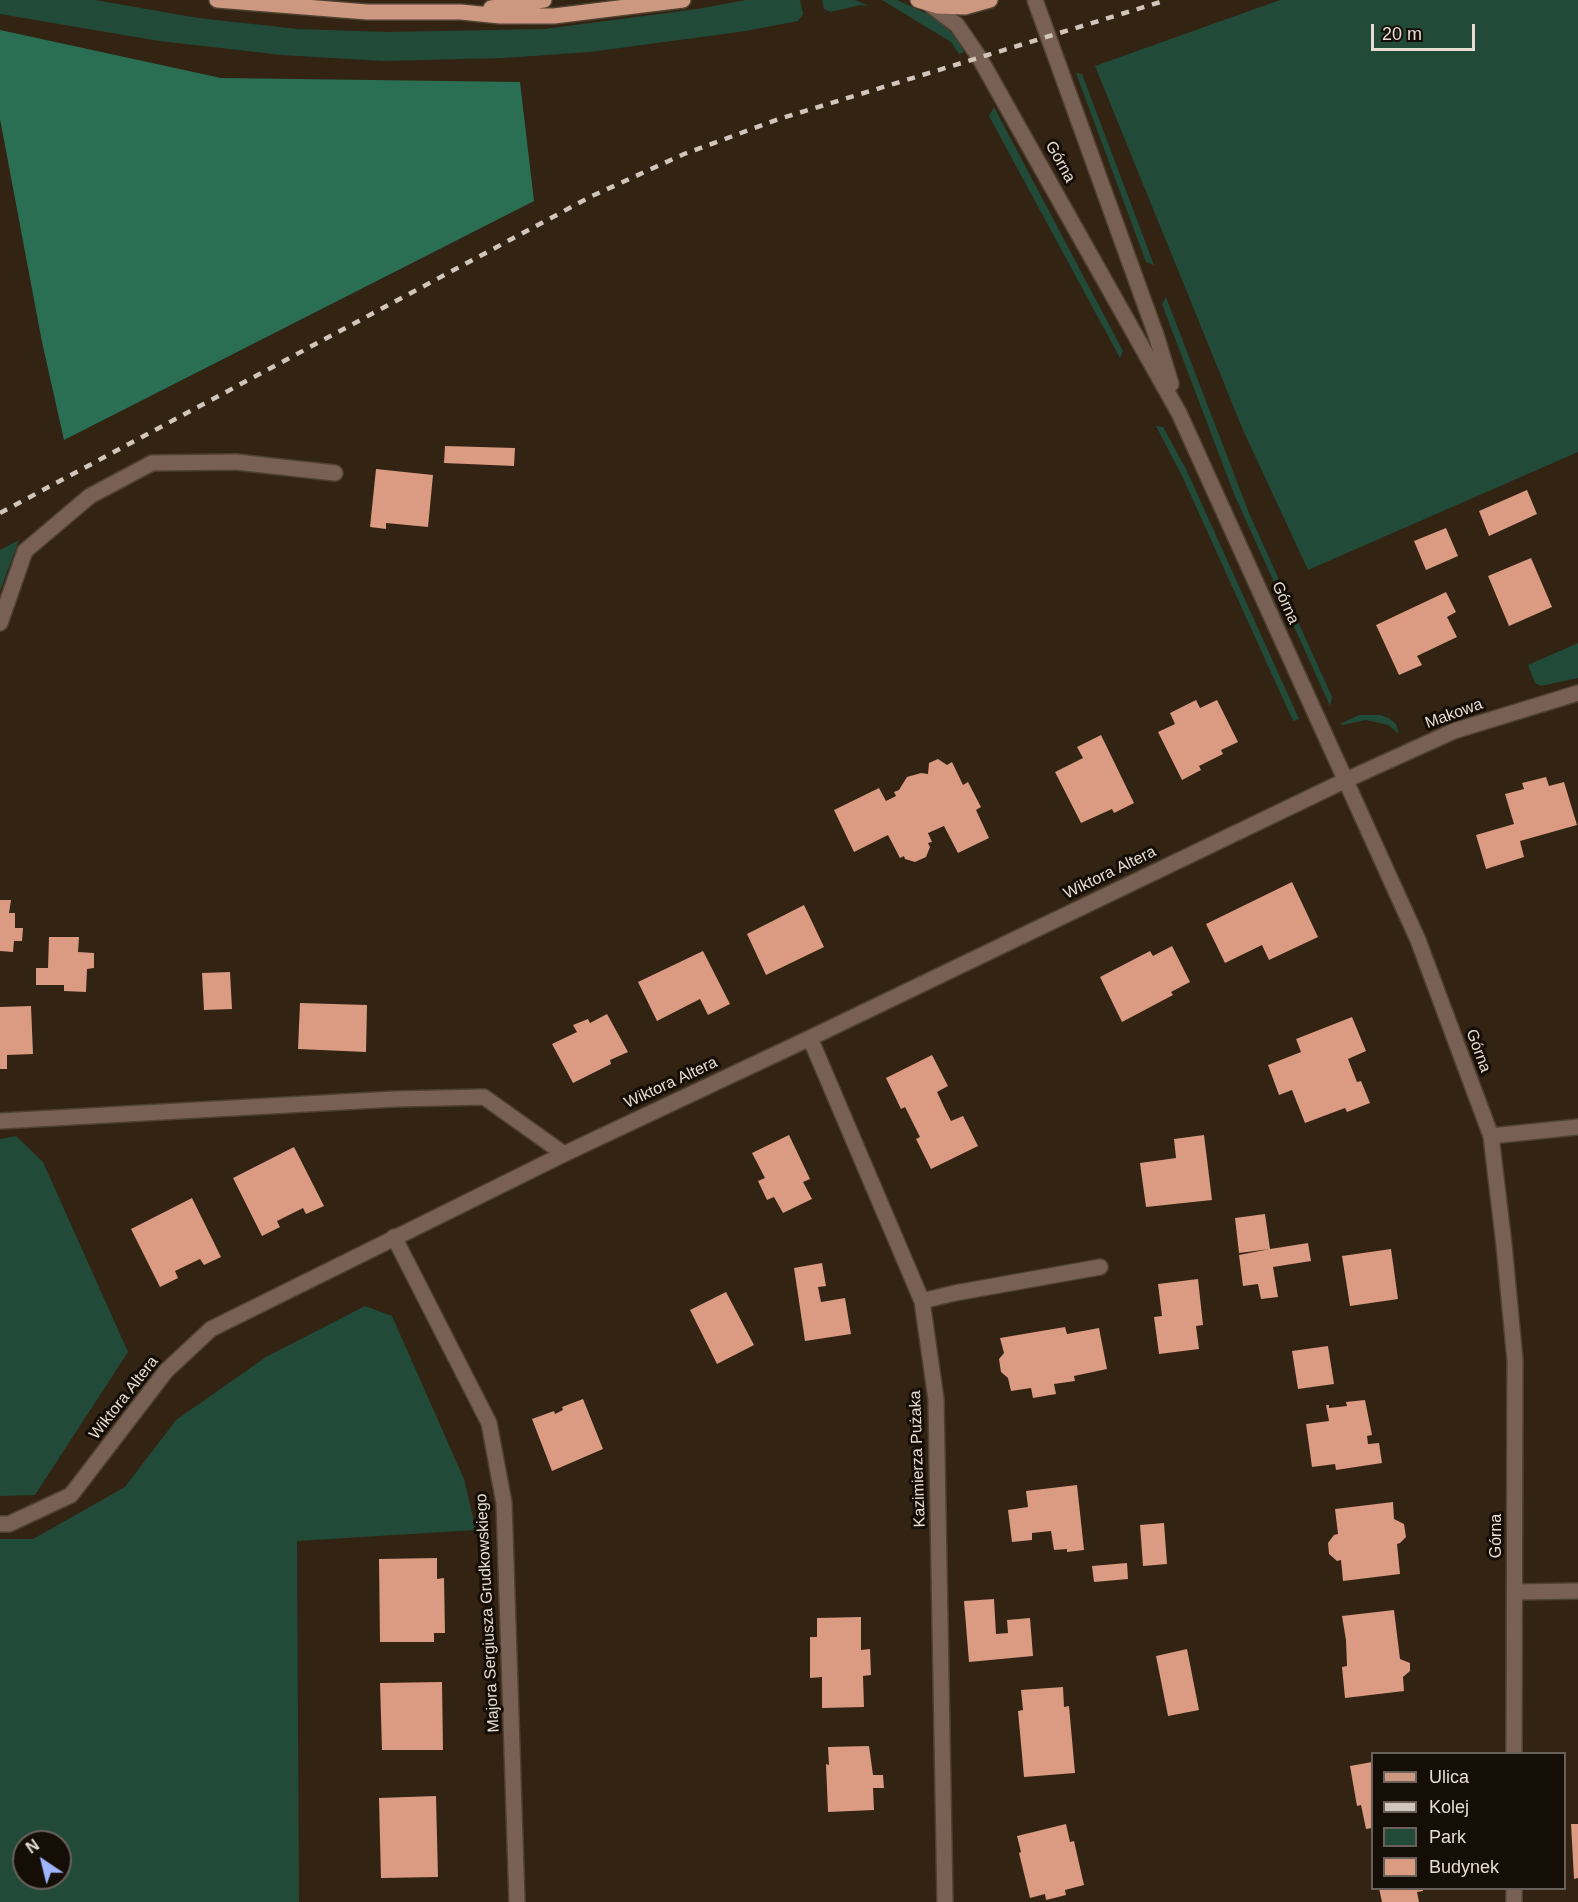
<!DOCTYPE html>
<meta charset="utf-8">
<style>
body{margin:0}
#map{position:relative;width:1578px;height:1902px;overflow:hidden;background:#322313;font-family:Arial,sans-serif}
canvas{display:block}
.legend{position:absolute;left:1371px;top:1752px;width:195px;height:138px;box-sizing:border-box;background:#150e07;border:2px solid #696159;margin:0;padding:8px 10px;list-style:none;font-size:18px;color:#e7ddd3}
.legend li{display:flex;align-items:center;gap:12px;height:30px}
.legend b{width:30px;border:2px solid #696159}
.north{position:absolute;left:12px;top:1830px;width:60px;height:60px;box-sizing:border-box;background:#150e07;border:2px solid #696159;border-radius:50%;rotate:325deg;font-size:16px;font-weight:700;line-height:24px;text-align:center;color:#e7ddd3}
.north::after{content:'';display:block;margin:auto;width:21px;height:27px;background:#a0b3fd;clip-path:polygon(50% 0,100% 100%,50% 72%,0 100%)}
.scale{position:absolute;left:1371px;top:24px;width:104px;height:27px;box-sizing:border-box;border:3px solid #e7ddd3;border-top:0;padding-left:8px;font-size:18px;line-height:21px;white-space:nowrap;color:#e7ddd3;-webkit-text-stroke:4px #150e07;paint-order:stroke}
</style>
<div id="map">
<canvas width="1578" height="1902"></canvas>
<ul class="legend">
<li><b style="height:8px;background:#cc9980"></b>Ulica</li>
<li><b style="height:8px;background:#d1c6bb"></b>Kolej</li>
<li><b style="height:16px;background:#224a39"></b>Park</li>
<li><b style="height:16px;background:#da9b82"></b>Budynek</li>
</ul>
<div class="north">N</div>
<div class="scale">20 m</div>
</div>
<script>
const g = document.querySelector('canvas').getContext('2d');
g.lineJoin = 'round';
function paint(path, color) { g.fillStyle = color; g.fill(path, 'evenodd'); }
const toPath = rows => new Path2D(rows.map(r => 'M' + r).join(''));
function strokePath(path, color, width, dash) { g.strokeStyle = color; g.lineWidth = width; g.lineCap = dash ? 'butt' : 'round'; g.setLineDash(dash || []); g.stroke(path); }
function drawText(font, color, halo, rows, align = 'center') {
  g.font = font + ' Arial,sans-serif'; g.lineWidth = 6; g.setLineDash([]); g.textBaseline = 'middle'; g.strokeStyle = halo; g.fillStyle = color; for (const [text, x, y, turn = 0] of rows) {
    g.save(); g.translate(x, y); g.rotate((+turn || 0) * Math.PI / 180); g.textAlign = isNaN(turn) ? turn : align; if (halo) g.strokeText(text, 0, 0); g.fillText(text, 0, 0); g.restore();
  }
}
paint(toPath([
 [0,0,95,0,198,18,298,29,387,32,544,29,697,9,746,0,800,0,803,14,798,21,746,31,590,52,504,58,384,61,282,55,159,41,0,14],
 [822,0,855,0,869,6,860,5,831,12,824,9],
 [882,0,897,0,934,17,945,25,955,37,964,52,959,54,951,42],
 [1280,0,1578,0,1578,452,1308,570,1243,430,1095,66],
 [1076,73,1082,74,1154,265,1146,262],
 [994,107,1123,351,1120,358,989,116],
 [1166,297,1249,513,1332,697,1330,706,1234,494,1162,304],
 [1156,426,1163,427,1186,469,1299,719,1293,721,1183,478],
 [19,540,0,591,0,550],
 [1578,643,1578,678,1541,686,1535,683,1528,665],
 [1359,715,1380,715,1389,718,1396,724,1399,734,1388,725,1366,720,1342,725,1340,724],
 [16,1136,43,1162,128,1352,35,1495,0,1496,0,1139],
 [365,1306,392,1316,464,1479,476,1530,297,1541,299,1902,0,1902,0,1539,33,1539,125,1487,176,1420,266,1357],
 [24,1842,60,1842,60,1878,24,1878]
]), '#224a39');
paint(toPath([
 [0,30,221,78,520,82,534,201,64,440,42,342,0,119]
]), '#2a6f53');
paint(toPath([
 [445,446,515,448,514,466,444,463],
 [376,469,433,475,428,527,386,523,386,529,370,527],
 [1527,490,1537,514,1489,536,1479,511],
 [1446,528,1458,556,1426,570,1414,541],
 [1531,558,1552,607,1509,626,1488,576],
 [1446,592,1456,612,1447,617,1457,637,1417,656,1422,665,1399,675,1376,625],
 [1196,700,1200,708,1217,700,1238,742,1221,750,1223,754,1199,766,1201,770,1182,780,1158,732,1175,724,1170,713],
 [1101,735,1134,803,1114,813,1112,809,1081,823,1055,772,1083,758,1077,747],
 [938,759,947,765,952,762,963,785,968,782,981,807,976,810,989,838,958,853,944,826,928,833,932,842,928,843,930,847,926,857,915,862,905,859,904,856,900,858,888,835,854,852,834,810,879,788,886,801,896,796,894,792,899,790,907,777,921,773,928,774,929,763],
 [1546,777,1549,786,1564,782,1577,825,1520,841,1524,857,1486,869,1476,835,1514,824,1505,794,1524,789,1522,783],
 [1292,882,1318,937,1269,960,1262,945,1225,963,1206,924],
 [0,900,11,900,9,913,15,913,15,928,23,928,22,941,14,941,13,952,0,951],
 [804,905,824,947,766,975,747,934],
 [49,937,79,937,78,952,94,953,94,968,87,969,86,992,64,991,64,985,36,985,36,968,48,968],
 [1172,946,1190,982,1171,992,1173,995,1122,1022,1100,977,1150,951,1153,956],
 [703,951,730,1004,708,1015,700,999,657,1021,638,982],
 [230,972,232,1009,204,1010,202,973],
 [300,1003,367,1005,366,1052,298,1049],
 [31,1006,33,1054,7,1055,7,1069,0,1069,0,1007],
 [607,1014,628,1052,610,1060,611,1064,573,1083,552,1044,577,1032,573,1025,588,1019,590,1023],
 [1352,1017,1366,1051,1348,1059,1357,1082,1361,1081,1370,1103,1347,1112,1345,1108,1305,1123,1292,1090,1279,1095,1268,1065,1301,1052,1296,1039],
 [932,1055,948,1086,937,1092,944,1107,951,1121,963,1116,978,1146,931,1169,916,1139,920,1137,905,1107,901,1109,886,1078],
 [789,1135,810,1179,803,1182,812,1199,783,1213,774,1197,767,1200,758,1181,765,1178,752,1153],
 [1204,1135,1212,1200,1146,1207,1140,1163,1176,1158,1174,1139],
 [294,1147,324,1206,306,1214,303,1208,277,1221,280,1227,262,1236,233,1178],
 [192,1198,221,1257,204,1265,200,1259,175,1271,178,1278,160,1287,131,1229],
 [1265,1214,1270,1249,1308,1243,1311,1261,1273,1267,1278,1297,1261,1299,1258,1284,1243,1286,1239,1255,1270,1249,1239,1253,1235,1218],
 [1391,1249,1398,1299,1350,1306,1342,1256],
 [822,1263,826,1286,818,1287,821,1302,845,1298,851,1334,805,1341,794,1268],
 [1198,1279,1203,1325,1196,1326,1199,1349,1159,1354,1154,1317,1162,1316,1158,1284],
 [726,1292,754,1345,717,1364,690,1310],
 [1065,1327,1067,1334,1099,1328,1107,1369,1074,1376,1075,1381,1054,1384,1056,1394,1033,1398,1031,1388,1011,1391,1008,1378,1001,1372,999,1359,1004,1353,1000,1338],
 [1328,1346,1334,1384,1298,1389,1292,1351],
 [583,1399,603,1449,552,1471,532,1419,554,1411,555,1414,563,1410,562,1407],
 [1365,1400,1372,1435,1367,1436,1368,1444,1379,1443,1382,1463,1336,1470,1335,1464,1312,1467,1306,1424,1329,1421,1326,1405,1329,1405,1329,1408,1347,1406,1346,1402],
 [1077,1485,1084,1550,1067,1552,1067,1549,1054,1550,1051,1531,1032,1533,1032,1540,1012,1542,1008,1510,1028,1507,1026,1491],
 [1393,1502,1394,1519,1404,1524,1406,1537,1400,1543,1397,1544,1400,1574,1343,1581,1341,1560,1337,1561,1329,1554,1328,1543,1334,1535,1338,1534,1335,1509],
 [1164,1523,1167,1564,1143,1566,1140,1525],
 [437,1558,437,1579,444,1578,445,1633,434,1633,434,1642,380,1642,379,1559],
 [1127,1563,1128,1579,1094,1582,1092,1566],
 [994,1599,996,1634,1008,1633,1007,1620,1030,1618,1033,1656,969,1662,964,1601],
 [1394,1610,1400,1659,1410,1663,1410,1671,1403,1677,1404,1691,1345,1698,1342,1667,1347,1666,1346,1640,1342,1616],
 [861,1617,861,1650,870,1649,871,1675,863,1676,864,1707,822,1708,822,1677,810,1678,810,1637,817,1637,817,1618],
 [1187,1649,1199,1710,1168,1716,1156,1656],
 [442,1682,443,1750,382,1750,380,1683],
 [1063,1687,1064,1707,1069,1706,1075,1773,1024,1777,1018,1711,1023,1710,1021,1690],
 [869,1746,873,1775,883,1775,884,1788,873,1788,874,1810,828,1812,826,1764,829,1765,828,1747],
 [1372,1762,1372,1828,1366,1829,1361,1805,1357,1806,1350,1766],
 [436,1796,438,1877,381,1878,379,1798],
 [1066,1824,1070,1842,1074,1841,1084,1885,1065,1890,1066,1895,1046,1900,1045,1894,1030,1898,1019,1853,1021,1852,1017,1836],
 [1571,1824,1578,1824,1578,1878,1574,1879],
 [1379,1888,1423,1888,1423,1891,1417,1892,1419,1902,1382,1902]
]), '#da9b82');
const minor = toPath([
 [1035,0,1156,335,1171,384],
 [929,4,957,25,979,57,1179,413,1418,940,1491,1136,1504,1245,1515,1360,1514,1754],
 [0,623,25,551,90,496,152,463,236,462,335,473],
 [810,1038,922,1301,936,1399,945,1902],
 [0,1121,395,1099,484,1097,564,1154],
 [1491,1136,1578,1127],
 [394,1237,489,1423,504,1503,517,1902],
 [922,1301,955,1293,1100,1267],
 [0,1524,9,1524,71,1495,166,1371,211,1329,564,1154,810,1038,1346,780,1454,731,1578,693],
 [1515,1592,1578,1591],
 [1514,1888,1514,1902]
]);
const major = toPath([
 [217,0,367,12,461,12,500,16,554,16,683,0],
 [918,0,938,6,965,7,990,0],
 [491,8,544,0]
]);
strokePath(minor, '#4f4132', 18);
strokePath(major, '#4f4132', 18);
strokePath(minor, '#796054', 15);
strokePath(major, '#cc9980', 15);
strokePath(toPath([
 [0,513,592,196,684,154,779,119,1167,0]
]), '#d1c6bb', 4.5, [8, 8]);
drawText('16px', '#e7ddd3', '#150e07', [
 ["Górna",1060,162,61],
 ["Górna",1285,603,66],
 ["Makowa",1454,714,-20],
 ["Wiktora Altera",1110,873,-26],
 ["Górna",1478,1051,70],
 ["Wiktora Altera",671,1083,-25],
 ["Wiktora Altera",124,1398,-52],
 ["Kazimierza Pużaka",918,1459,-92],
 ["Górna",1497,1536,-90],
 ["Majora Sergiusza Grudkowskiego",488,1613,-93]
]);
</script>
